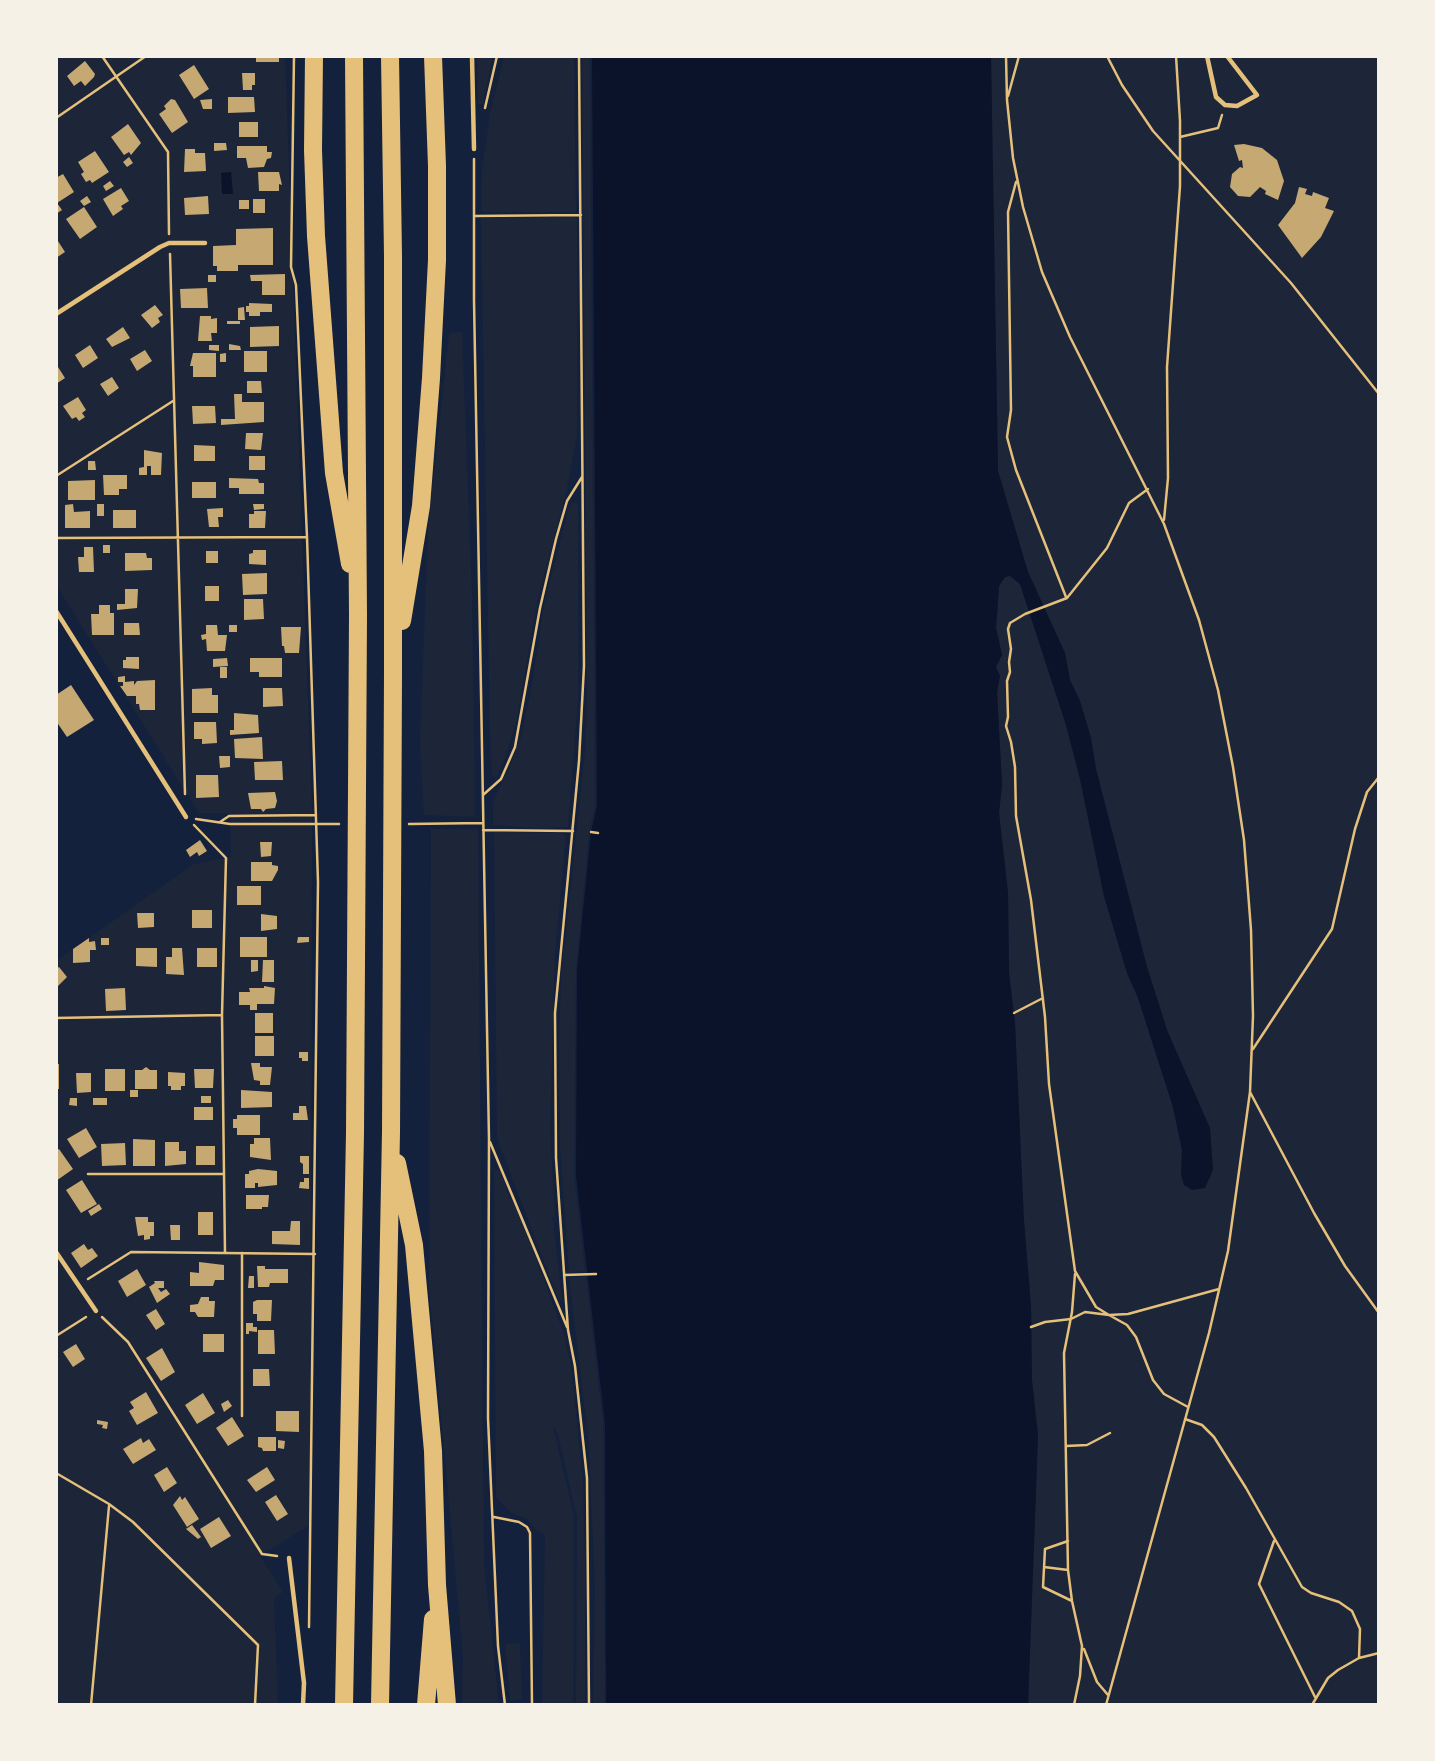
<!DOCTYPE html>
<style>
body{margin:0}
#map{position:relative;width:1435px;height:1761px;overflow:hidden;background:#14213d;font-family:Poppins,sans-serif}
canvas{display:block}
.frame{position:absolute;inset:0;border:58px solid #f6f1e7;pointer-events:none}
</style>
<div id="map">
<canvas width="1435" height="1761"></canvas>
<div class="frame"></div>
</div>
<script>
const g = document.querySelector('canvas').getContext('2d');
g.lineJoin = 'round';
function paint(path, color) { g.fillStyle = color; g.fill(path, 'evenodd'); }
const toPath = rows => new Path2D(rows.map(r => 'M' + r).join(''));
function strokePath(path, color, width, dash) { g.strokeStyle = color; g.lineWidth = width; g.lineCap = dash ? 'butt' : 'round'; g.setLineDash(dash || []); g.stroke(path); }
paint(toPath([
 [56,56,285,56,312,812,311,1524,260,1556,283,1592,274,1598,278,1705,56,1705,56,961,194,864,231,857,230,813,199,813,56,585],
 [477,56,493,56,483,104,478,104],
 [504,56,574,56,576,212,481,212,482,171,490,114],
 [582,56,590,56,595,805,589,834,576,970,574,1176,585,1271,569,1273,560,1148,559,1042,561,979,585,750,587,703],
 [991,56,1379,56,1379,1705,1028,1705,1038,1436,1032,1380,1031,1307,1024,1221,1015,1023,1009,973,1008,893,999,813,1002,785,997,692,1000,676,995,667,1002,655,996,628,999,586,1005,577,1010,576,1020,584,1066,725,1080,779,1104,896,1127,973,1138,998,1173,1107,1182,1150,1181,1174,1186,1078,1167,1030,1147,967,1096,769,1091,738,1080,701,1070,680,1065,653,1028,572,998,471],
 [577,217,577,435,567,489,537,602,517,719,505,758,496,778,492,774,490,739,481,218],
 [462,332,472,595,475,817,424,815,420,744,428,528,449,333],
 [572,503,578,503,578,699,568,827,537,828,493,825,493,801,510,766,521,737,532,684,544,605,568,511],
 [431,829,478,829,484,1565,499,1705,462,1705,463,1656,429,1286],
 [494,832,560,833,566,835,555,953,550,1131,555,1218,550,1217,553,1219,562,1301,559,1301,497,1138],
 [498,1170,501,1172,510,1199,515,1202,564,1334,571,1366,583,1479,585,1573,585,1705,576,1705,577,1517,558,1434,553,1427,574,1517,573,1705,542,1705,545,1535,537,1531,527,1519,510,1512,496,1497,494,1172],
 [569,1277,586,1277,603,1423,605,1705,593,1705,595,1588,591,1496,588,1437],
 [520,1643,522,1699,510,1701,505,1644]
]), '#1d2539');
paint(toPath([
 [592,56,991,56,998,471,1028,572,1065,653,1070,680,1080,701,1091,738,1096,769,1147,967,1167,1030,1210,1128,1213,1170,1205,1188,1192,1190,1184,1185,1181,1174,1182,1150,1173,1107,1138,998,1127,973,1104,896,1080,779,1066,725,1020,584,1010,576,1005,577,999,586,996,628,1002,655,996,667,1000,676,997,692,1002,785,999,813,1008,893,1009,973,1015,1023,1024,1221,1031,1307,1032,1380,1038,1436,1028,1705,606,1705,605,1424,576,1176,577,970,591,832,597,806],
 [231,172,233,194,222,194,221,173]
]), '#0b132b');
paint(toPath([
 [256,56,279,56,279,62,256,62],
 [85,61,95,74,94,77,85,86,81,81,74,86,67,76],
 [194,65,209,89,194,99,179,75],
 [242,73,255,73,255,85,252,85,252,90,243,90],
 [228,97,254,97,255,112,228,113],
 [171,99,175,100,188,122,172,133,159,114,166,109,164,106],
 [212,99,212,109,203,109,200,100],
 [239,122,258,122,258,137,239,137],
 [128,124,141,143,131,155,129,152,124,155,111,137],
 [214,143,226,143,227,150,214,151],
 [1244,144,1262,148,1277,160,1284,181,1278,200,1265,194,1266,191,1260,187,1250,197,1238,196,1230,187,1232,174,1240,167,1243,168,1242,160,1239,161,1234,145],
 [237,146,267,146,267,152,272,152,271,158,267,159,264,167,248,168,246,158,237,158],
 [185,149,195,149,195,153,205,153,206,171,184,172],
 [95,151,109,172,92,183,90,180,86,182,81,174,84,172,78,162],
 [129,157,133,163,127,167,123,162],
 [258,172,279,172,282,185,279,184,279,191,259,191],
 [63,174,74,192,57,203,62,210,56,214,56,178],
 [110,181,114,186,106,191,103,186],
 [1299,187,1307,189,1305,194,1312,196,1313,192,1329,198,1325,208,1334,211,1321,237,1302,258,1278,225,1295,203],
 [121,188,129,201,121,206,123,209,113,216,103,199],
 [87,196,91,202,84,206,80,201],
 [208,196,209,214,185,215,184,198],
 [253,199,265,199,265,213,253,213],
 [239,200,249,200,249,209,239,209],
 [84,207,97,227,80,239,66,219],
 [273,228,273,265,238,265,238,271,217,271,217,266,213,266,213,246,236,245,236,229],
 [56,238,65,252,56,258],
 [285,274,285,295,262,295,262,281,251,281,250,275],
 [208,275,216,275,216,282,208,282],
 [207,288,208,308,181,308,180,289],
 [249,303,272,304,272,312,260,312,260,316,249,316,249,312,246,312,246,306,249,306],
 [155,305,163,315,158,318,160,322,152,328,141,315],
 [244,307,245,320,238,320,238,308],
 [200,316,211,316,211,319,217,318,217,333,211,333,212,341,198,341],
 [227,321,240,321,240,324,227,324],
 [279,326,279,346,250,347,250,327],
 [123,327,130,338,112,347,106,339],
 [229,344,240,346,241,350,229,350],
 [90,345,98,358,83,368,75,355],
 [209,345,219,345,219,351,209,350],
 [145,350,152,361,137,371,130,359],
 [244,351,267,351,267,372,244,372],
 [193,353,216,353,216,377,193,377,193,366,190,366],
 [226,353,226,362,220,362,220,354],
 [58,367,65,378,56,384,56,369],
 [112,377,119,388,108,396,100,384],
 [247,381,261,381,262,393,247,393],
 [234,394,242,394,242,402,264,402,264,422,221,425,221,419,235,419],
 [78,397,86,410,82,413,85,417,79,421,76,417,72,419,63,406],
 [192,406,215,406,216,423,193,424],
 [246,433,263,433,261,450,245,449],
 [194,445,215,446,215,461,194,461],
 [144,450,162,453,161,475,151,475,151,466,147,466,147,475,139,475,139,468,144,467],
 [249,456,265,456,265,470,249,470],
 [88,461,95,461,96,470,88,470],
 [103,475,127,475,127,489,119,489,119,495,104,495],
 [229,478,258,479,259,483,264,483,264,494,239,494,239,488,229,488],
 [95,480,95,500,68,500,68,481],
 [192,482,216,482,216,498,192,498],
 [73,504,74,512,90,511,90,528,65,528,65,505],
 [97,504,104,504,104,516,97,516],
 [253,504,264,504,264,509,254,510],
 [223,508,223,517,218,517,219,527,209,527,207,509],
 [113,510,136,510,136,528,113,528],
 [254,511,266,511,265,528,249,528,249,514,254,514],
 [103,545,110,545,110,553,103,553],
 [84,547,93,547,94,572,79,572,78,557,84,557],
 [253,550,266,550,266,565,249,564,249,554,253,553],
 [206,551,218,551,218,563,206,563],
 [125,553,146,553,147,558,152,558,152,570,125,571],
 [267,573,267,594,243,595,242,574],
 [205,586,219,586,219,601,205,601],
 [125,589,138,589,137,608,117,610,117,604,125,604],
 [244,599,263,599,264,619,244,620],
 [99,605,110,605,110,613,114,613,114,635,92,635,91,614,99,614],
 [124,623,139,623,140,635,124,635],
 [206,625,217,625,218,635,227,635,225,651,207,651,206,639,202,640,201,635,206,634],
 [229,625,237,625,237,632,229,632],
 [281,627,301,627,299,653,285,653,284,646,282,646],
 [126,657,139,657,139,669,123,668,123,660,126,660],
 [227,658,228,666,213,667,213,659],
 [250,658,282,658,282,677,259,677,259,672,250,672],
 [220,667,227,667,227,678,220,678],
 [125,676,125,682,134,681,134,685,137,681,155,680,155,710,140,710,139,704,136,704,136,696,127,696,120,686,123,686,123,682,118,682,118,677],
 [71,685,94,720,67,737,56,721,56,695],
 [212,688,212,695,218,695,218,713,192,713,192,689],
 [263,688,282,688,283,706,263,707],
 [234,713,258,715,259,733,230,735,230,730,234,730],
 [194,722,216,722,217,743,202,744,202,739,194,739],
 [262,737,263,759,235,758,234,739],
 [219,756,230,756,230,767,220,768],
 [282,761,283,780,255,780,254,762],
 [196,775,218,775,219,797,196,798],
 [275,792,277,801,275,808,266,809,263,812,261,809,251,809,248,793],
 [200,840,207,851,199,856,197,852,190,857,186,850],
 [260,842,272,842,271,856,261,857],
 [251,862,272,862,272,865,278,866,278,870,272,881,251,881],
 [237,886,261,886,261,905,237,905],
 [192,910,212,910,212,928,192,928],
 [137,913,154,913,154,927,138,928],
 [261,914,277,916,277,929,261,931],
 [240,937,267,937,267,957,240,957],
 [298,937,309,937,309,942,297,943],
 [89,938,89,942,95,941,96,950,90,950,90,962,73,963,73,949],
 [101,938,109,938,109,945,101,945],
 [136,948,157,948,157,967,136,966],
 [172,948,182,948,184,975,166,974,166,957,172,957],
 [197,948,217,948,217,967,197,967],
 [251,960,258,960,258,971,251,972],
 [263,960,274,960,274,982,262,982],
 [59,967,67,977,56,988,56,969],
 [264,986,275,988,274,1004,257,1004,257,1010,250,1010,250,1005,239,1005,239,992,250,992,249,988,264,988],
 [125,988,126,1010,106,1011,105,989],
 [255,1013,273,1013,273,1033,255,1033],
 [255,1036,274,1036,274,1056,255,1056],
 [299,1052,308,1052,308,1061,302,1061,302,1058,299,1058],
 [251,1063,260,1063,260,1067,272,1067,270,1085,260,1085,260,1081,254,1080],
 [56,1064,59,1064,59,1089,56,1089],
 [146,1067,150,1070,157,1070,157,1089,135,1089,135,1070,142,1070],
 [105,1069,125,1069,125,1091,105,1091],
 [194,1069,214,1069,213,1088,195,1088],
 [168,1072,185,1073,185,1086,181,1086,181,1090,171,1090,171,1086,168,1086],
 [76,1073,91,1073,91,1092,77,1093],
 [130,1090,138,1090,138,1097,130,1097],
 [241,1090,272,1092,272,1107,241,1108],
 [201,1096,211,1096,211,1103,201,1103],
 [70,1098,77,1098,77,1106,69,1105],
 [93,1098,107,1098,107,1105,93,1105],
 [299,1106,306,1106,308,1120,293,1120,293,1113,299,1113],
 [194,1107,213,1107,213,1120,194,1120],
 [237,1115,260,1115,260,1135,237,1135,237,1128,233,1128,233,1119,237,1119],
 [86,1128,97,1147,79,1158,67,1139],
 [254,1138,270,1138,271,1160,250,1157,250,1144,254,1144],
 [133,1139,155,1140,155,1166,133,1166],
 [165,1142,179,1142,179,1151,186,1151,186,1164,165,1166],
 [125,1143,126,1165,102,1166,101,1144],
 [196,1146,215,1146,215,1165,196,1165],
 [59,1149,73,1169,56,1181,56,1151],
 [300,1156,309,1156,309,1174,303,1174,303,1164,300,1162],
 [258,1169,277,1171,277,1185,258,1187,258,1183,255,1183,255,1188,245,1188,245,1174,249,1174,249,1171],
 [304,1178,309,1178,309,1189,299,1188,300,1182,304,1182],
 [82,1180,97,1204,81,1213,66,1190],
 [246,1195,269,1195,268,1207,262,1207,262,1209,246,1209],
 [99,1204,102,1209,91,1216,88,1211],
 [198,1212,213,1212,213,1235,198,1235],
 [135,1217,148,1217,148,1222,154,1222,154,1236,150,1236,150,1239,144,1240,144,1235,138,1236],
 [291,1221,300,1221,300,1245,272,1244,272,1231,290,1231],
 [170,1225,180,1225,180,1240,171,1240],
 [84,1244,88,1250,92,1248,98,1256,81,1268,71,1253],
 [199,1262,224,1265,224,1280,215,1280,213,1286,190,1286,190,1272,199,1273],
 [257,1266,265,1266,265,1269,288,1269,288,1283,270,1283,269,1287,258,1287],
 [137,1269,146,1285,127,1297,118,1281],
 [249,1276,254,1276,254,1288,248,1288],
 [154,1281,164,1281,164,1288,158,1288,161,1292,166,1289,170,1294,157,1303,149,1287,155,1283],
 [201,1297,209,1297,209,1301,215,1301,214,1317,198,1317,195,1312,190,1312,190,1305,198,1304],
 [257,1300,272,1300,271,1321,257,1321,257,1314,253,1314,253,1302],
 [156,1309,165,1324,156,1330,146,1315],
 [246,1323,253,1323,253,1327,257,1327,257,1332,249,1331,249,1334,246,1334],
 [258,1330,274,1330,275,1354,258,1354],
 [203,1334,224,1334,224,1352,203,1352],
 [76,1344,85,1359,73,1367,63,1352],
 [162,1348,175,1372,161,1381,146,1358],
 [253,1369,269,1369,270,1386,253,1386],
 [146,1392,158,1413,137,1425,129,1411,134,1408,130,1402],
 [203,1393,215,1413,197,1424,185,1405],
 [228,1400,232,1406,224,1412,221,1404],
 [276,1411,299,1411,299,1432,276,1431],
 [232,1417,244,1436,228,1446,216,1428],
 [97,1420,108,1422,107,1429,102,1428,103,1425,97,1424],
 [258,1437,276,1437,276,1451,263,1451,262,1448,258,1447],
 [141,1438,143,1443,149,1439,156,1450,133,1464,123,1449],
 [278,1440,285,1441,284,1449,278,1448],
 [167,1467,177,1483,164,1492,154,1475],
 [267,1467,275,1480,256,1492,247,1480],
 [276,1495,288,1514,277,1521,265,1502],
 [180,1496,182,1500,185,1497,199,1519,187,1527,173,1505],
 [219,1517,231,1536,211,1548,200,1529],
 [192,1525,201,1537,198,1539,186,1529]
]), '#c6a872');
strokePath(toPath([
 [102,56,168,152,169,234],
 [294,56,291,267,296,285,307,537,318,882,309,1627],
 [579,56,584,666,579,761,555,1013,556,1158,568,1330,575,1366,587,1478,589,1705],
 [1006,56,1007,100,1013,158,1023,207,1042,272,1070,337,1164,524,1199,620,1218,690,1233,767,1244,840,1251,930,1253,1016,1250,1092,1228,1251,1209,1333,1106,1705],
 [1107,56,1122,85,1153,131,1291,283,1379,394],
 [1008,96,1019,56],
 [485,108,497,56],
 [56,118,146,56],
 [1180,137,1218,128,1222,115],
 [474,159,474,300,489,1139,488,1418,498,1646,505,1705],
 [1016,182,1008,212,1011,410,1007,437,1016,470,1066,597],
 [474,216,581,215],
 [170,254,185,794],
 [56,476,173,401],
 [1148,489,1129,503,1107,548,1067,598,1025,614,1010,623,1008,629,1011,649,1009,662,1010,672,1007,681,1008,717,1006,726,1011,742,1015,767,1016,816,1031,900,1045,1017,1049,1084,1075,1271,1096,1307,1109,1315,1128,1314,1219,1289],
 [1164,520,1168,478,1167,367,1180,186,1180,121,1176,56],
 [56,538,307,537],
 [483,795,501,779,515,747,540,608,556,539,567,501,582,477],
 [196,819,230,824,339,824],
 [220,822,229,816,316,815],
 [409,824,483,823],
 [194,825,226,858,222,1015,225,1253],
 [483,830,573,831],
 [591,832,598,833],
 [1014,1013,1043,998],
 [56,1018,222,1015],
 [1253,1049,1332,929,1355,829,1367,792,1379,777],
 [1250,1092,1314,1213,1345,1266,1379,1313],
 [490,1142,567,1327],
 [88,1174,224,1174],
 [564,1275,596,1274],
 [88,1279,131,1252,315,1254],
 [102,1317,128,1342,262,1554,277,1556],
 [1031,1327,1045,1322,1071,1319,1085,1312,1109,1315,1127,1325,1136,1337,1153,1380,1164,1394,1188,1407],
 [56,1336,86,1317],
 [242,1416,242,1253],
 [1185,1419,1202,1425,1214,1437,1246,1488,1302,1587,1311,1593,1339,1602,1352,1611,1360,1629,1359,1658],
 [1066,1446,1087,1445,1110,1433],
 [56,1473,109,1504,133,1522,258,1645,255,1705],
 [494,1517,519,1522,527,1527,530,1533,532,1705],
 [1068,1541,1045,1549,1043,1587,1072,1601],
 [1274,1541,1259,1584,1315,1697],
 [1044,1567,1068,1570],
 [1084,1649,1097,1682,1108,1695],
 [91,1705,109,1506],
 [1074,1705,1080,1676,1082,1646,1072,1601,1068,1570,1064,1353,1072,1312,1075,1274],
 [1312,1705,1328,1678,1338,1670,1359,1658,1379,1653]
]), '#e5c07b', 2.5);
strokePath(toPath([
 [472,56,474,149],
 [1207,56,1216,97,1225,105,1237,106,1257,95,1227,56],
 [56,314,160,247,169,243,205,243],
 [56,611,186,817],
 [56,1252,96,1311],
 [289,1558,304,1683,303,1705]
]), '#e5c07b', 4.5);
strokePath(toPath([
 [314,56,313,150,316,236,334,473,350,564],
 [402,621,421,506,431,378,437,260,437,166,433,56],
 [397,1163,414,1245,433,1451,437,1585,447,1705],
 [344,1705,355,1133,358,615,354,56],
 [380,1705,391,1132,393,673,393,256,390,56],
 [426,1705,433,1619]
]), '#e5c07b', 18);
</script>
